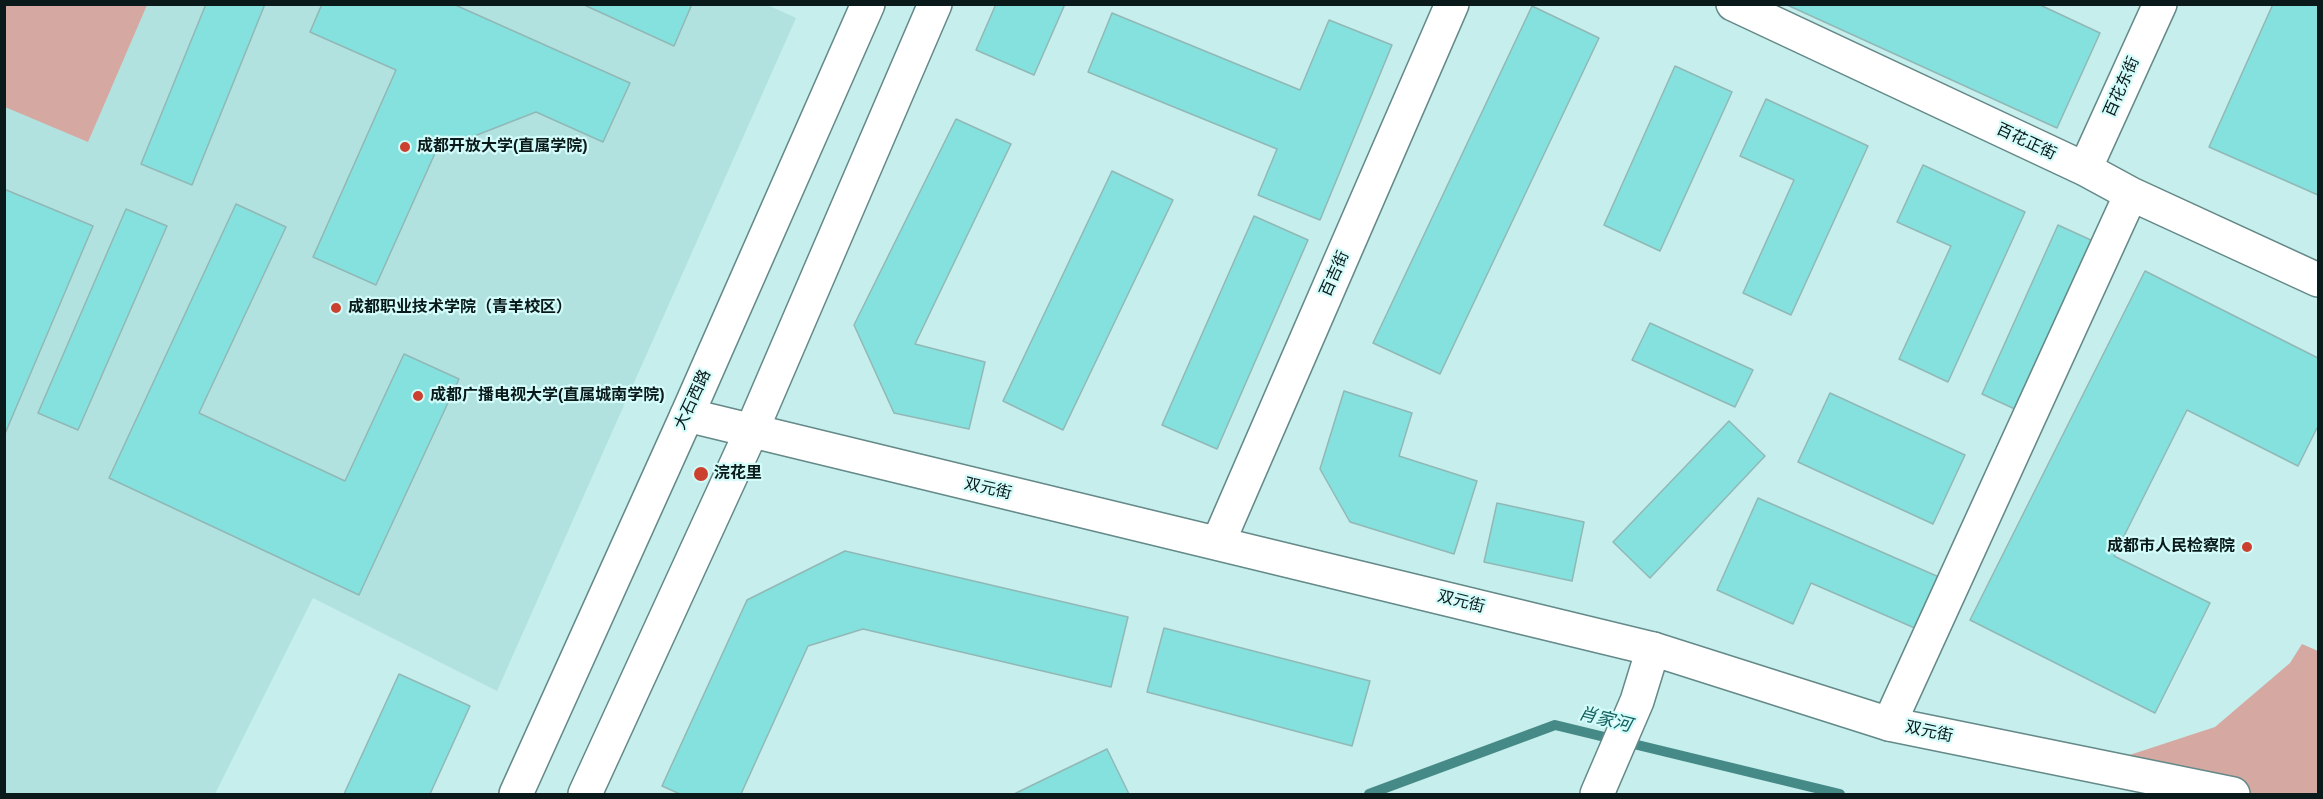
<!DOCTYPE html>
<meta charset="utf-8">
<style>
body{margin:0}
#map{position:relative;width:2323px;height:799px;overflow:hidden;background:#c5eeec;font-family:Arial,sans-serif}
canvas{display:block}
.frame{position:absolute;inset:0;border:6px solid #0a1919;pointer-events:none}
</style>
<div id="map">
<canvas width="2323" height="799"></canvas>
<div class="frame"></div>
</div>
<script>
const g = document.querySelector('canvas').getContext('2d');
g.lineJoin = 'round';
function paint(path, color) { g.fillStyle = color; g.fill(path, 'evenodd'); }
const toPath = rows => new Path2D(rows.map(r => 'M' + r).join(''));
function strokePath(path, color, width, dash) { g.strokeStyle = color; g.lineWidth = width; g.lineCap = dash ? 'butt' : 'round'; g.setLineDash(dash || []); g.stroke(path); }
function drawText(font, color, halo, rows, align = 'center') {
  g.font = font + ' Arial,"Noto Sans SC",sans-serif'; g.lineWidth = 4.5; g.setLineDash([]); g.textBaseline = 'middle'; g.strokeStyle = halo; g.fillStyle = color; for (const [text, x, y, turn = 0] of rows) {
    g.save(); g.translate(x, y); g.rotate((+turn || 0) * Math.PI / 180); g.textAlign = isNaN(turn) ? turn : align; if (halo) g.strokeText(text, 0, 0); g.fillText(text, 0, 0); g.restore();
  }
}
paint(toPath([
 [765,4,796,18,497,691,313,598,215,794,5,794,5,5]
]), '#b1e2e0');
paint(toPath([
 [5,4,147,5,88,142,5,107],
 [2302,644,2318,651,2318,794,2182,794,2099,765,2215,727,2290,663]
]), '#d5a9a1');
strokePath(toPath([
 [1369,794,1555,725,1840,794]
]), '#468a88', 10);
const building = toPath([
 [206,4,265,4,192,185,141,164,206,4],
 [322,4,453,4,630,83,603,142,536,112,436,151,376,285,313,257,396,70,310,32,322,4],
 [582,4,692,4,674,46,582,4],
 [996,4,1065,4,1034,75,976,50,996,4],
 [1785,4,2038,4,2100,33,2057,128,1785,4],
 [2273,4,2318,4,2318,195,2209,147,2273,4],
 [1532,6,1599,38,1440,374,1373,343,1532,6],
 [1112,13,1300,90,1329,20,1392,45,1320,220,1258,195,1277,149,1088,72,1112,13],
 [1675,66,1732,92,1660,251,1604,225,1675,66],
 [1766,99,1868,146,1791,315,1743,293,1794,180,1740,156,1766,99],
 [956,119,1011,144,915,344,985,362,969,429,894,413,854,325,956,119],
 [1923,165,2025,212,1948,382,1899,359,1951,246,1897,222,1923,165],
 [1112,171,1173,200,1063,430,1003,401,1112,171],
 [4,189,93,226,4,436,4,189],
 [236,204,286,227,199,413,345,481,404,354,459,379,359,595,109,478,236,204],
 [126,209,167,226,78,430,38,413,126,209],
 [1254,216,1308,240,1217,449,1162,425,1254,216],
 [2058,225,2093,241,2017,410,1982,394,2058,225],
 [2145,271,2318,358,2318,426,2298,466,2187,410,2114,556,2210,603,2155,713,1970,620,2145,271],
 [1650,323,1753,370,1735,407,1632,360,1650,323],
 [1344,391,1412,413,1399,456,1477,481,1454,554,1350,522,1320,469,1344,391],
 [1830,393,1965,455,1933,524,1798,462,1830,393],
 [1729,421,1765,456,1650,578,1613,542,1729,421],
 [1758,498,1939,577,1917,629,1811,583,1793,624,1717,590,1758,498],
 [1497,503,1584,522,1572,581,1484,562,1497,503],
 [845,551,1128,617,1111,687,863,629,808,646,741,794,680,794,662,786,747,600,845,551],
 [1164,628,1370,681,1352,746,1147,692,1164,628],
 [399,674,470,706,430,794,344,794,399,674],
 [1107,749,1129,794,1014,794,1107,749]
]);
paint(building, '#85e1dd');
strokePath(building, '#91b8b6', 1.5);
const street = toPath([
 [1733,4,2085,169,2131,194,2318,280],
 [2085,169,2160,4],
 [1218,543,1452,4],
 [1889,724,2131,194],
 [1597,794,1637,701,1653,649]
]);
const secondary = toPath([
 [687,415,1653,649,1889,724,2233,794]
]);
const primary = toPath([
 [516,794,687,415,868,4],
 [585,794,751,432,935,4]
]);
strokePath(street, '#648988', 36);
strokePath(secondary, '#648988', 36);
strokePath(primary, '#648988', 36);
strokePath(street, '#fff', 33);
strokePath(secondary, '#fff', 33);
strokePath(primary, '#fff', 33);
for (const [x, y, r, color] of [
 [405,147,6,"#cc402f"],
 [336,308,6,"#cc402f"],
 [418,396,6,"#cc402f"],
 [701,474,8,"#cc402f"],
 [2247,547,6,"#cc402f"]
]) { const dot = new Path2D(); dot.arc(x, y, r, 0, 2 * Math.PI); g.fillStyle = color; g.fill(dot); strokePath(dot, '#d2fbf9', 2); }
drawText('16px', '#0a1919', '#d2fbf9', [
 ["百花东街",2122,87,-66],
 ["百花正街",2026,142,25],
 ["百吉街",1335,274,-66],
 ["大石西路",693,400,-65],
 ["双元街",988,489,13],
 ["双元街",1461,602,14],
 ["双元街",1929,732,12]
]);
drawText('bold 16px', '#0a1919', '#d2fbf9', [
 ["成都开放大学(直属学院)",417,147],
 ["成都职业技术学院（青羊校区）",348,308],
 ["成都广播电视大学(直属城南学院)",430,396],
 ["浣花里",714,474],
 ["成都市人民检察院",2235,547,"right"]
], 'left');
drawText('italic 18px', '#14615f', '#d2fbf9', [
 ["肖家河",1605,720,14]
]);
</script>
